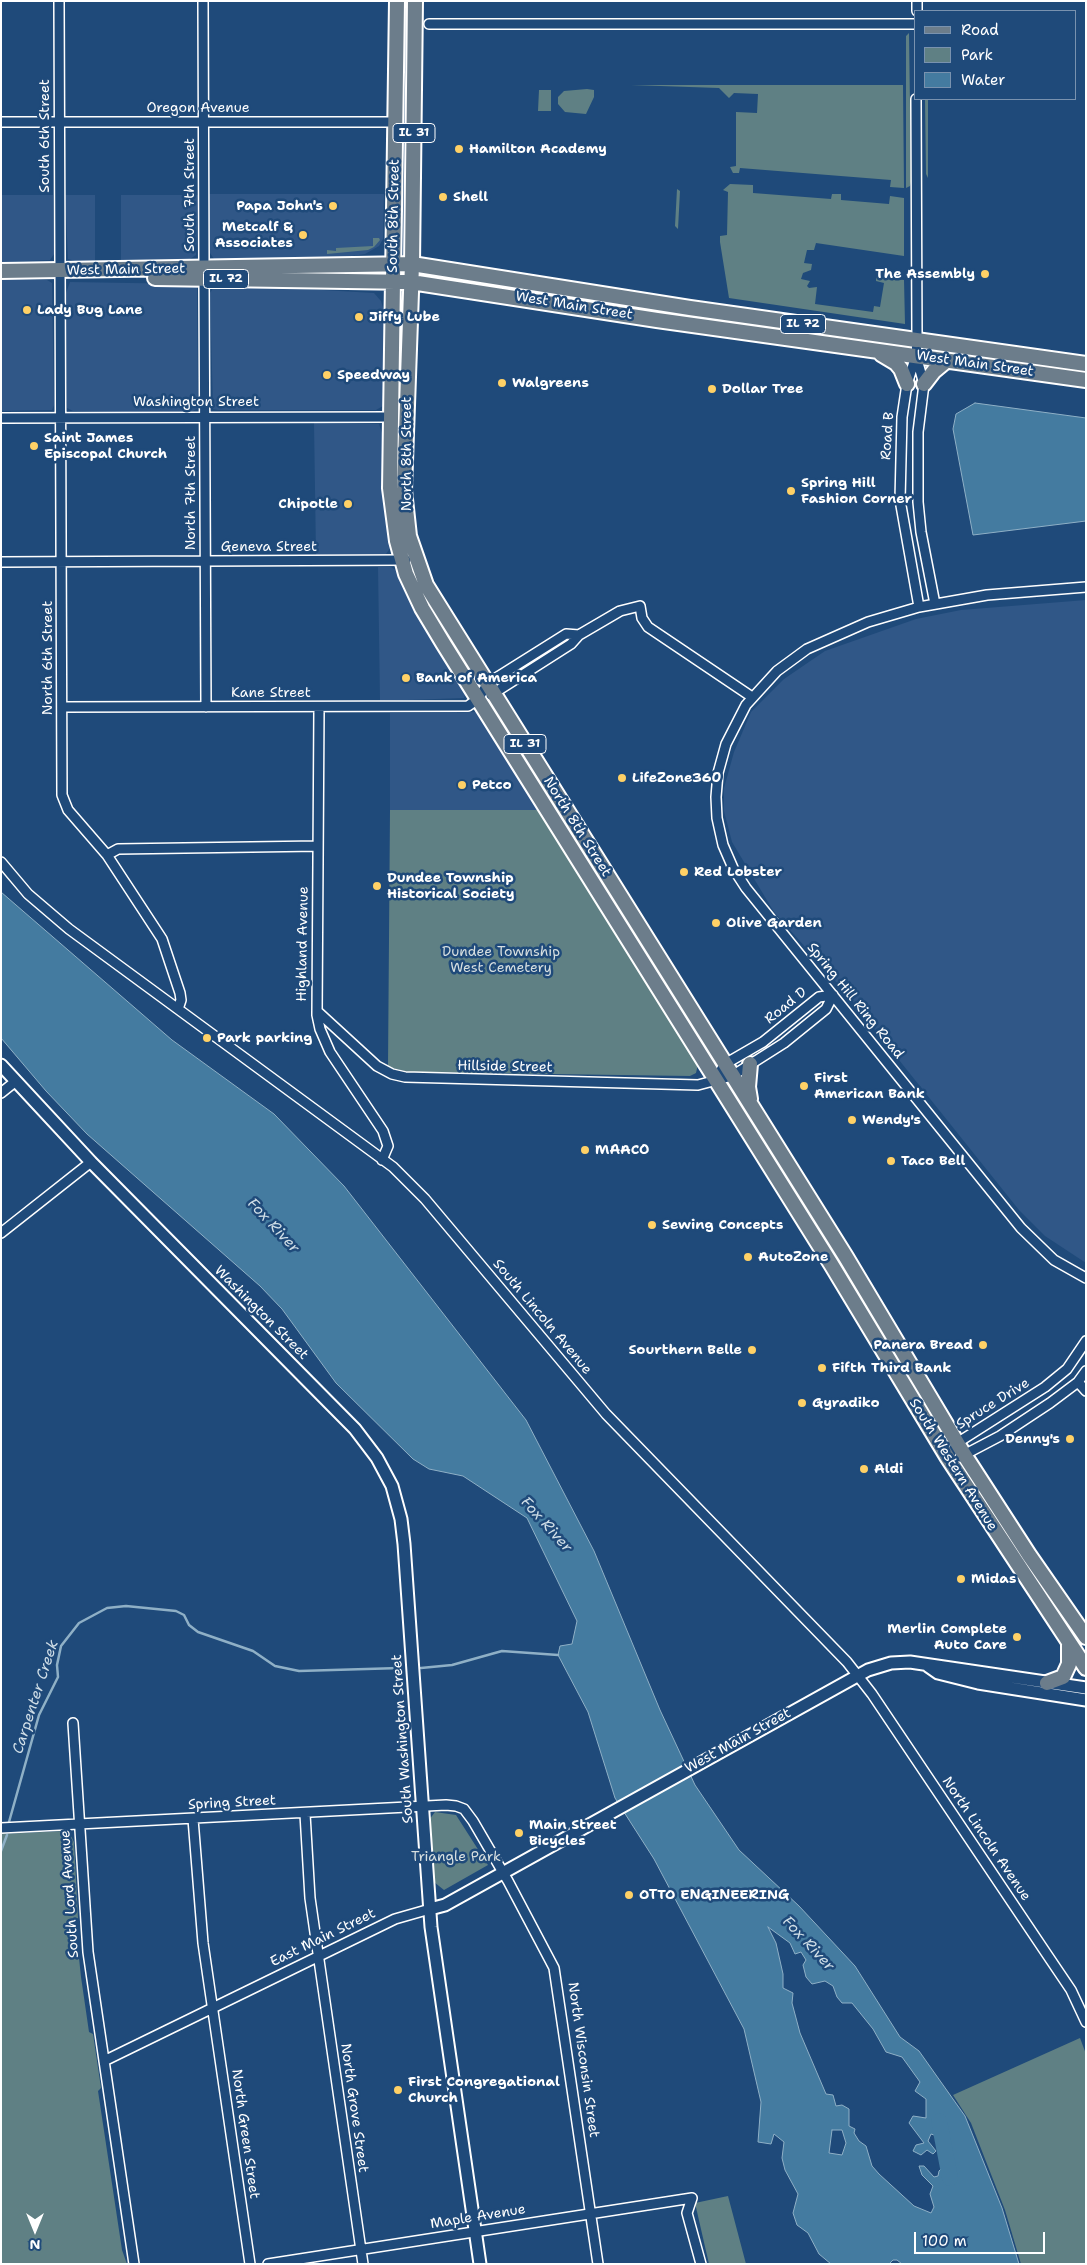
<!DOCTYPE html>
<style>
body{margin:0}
#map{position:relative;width:1087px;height:2265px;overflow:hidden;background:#1f4a7a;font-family:"Shantell Sans",sans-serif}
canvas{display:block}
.frame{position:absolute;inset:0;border:2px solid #fff;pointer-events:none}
.legend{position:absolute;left:914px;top:10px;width:162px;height:90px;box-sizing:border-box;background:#1f4a7a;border:1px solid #7992af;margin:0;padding:6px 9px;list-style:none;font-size:15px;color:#fff}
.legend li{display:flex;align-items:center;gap:10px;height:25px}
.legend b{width:25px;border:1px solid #7992af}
.north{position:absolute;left:10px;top:2205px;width:50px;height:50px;-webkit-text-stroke:4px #1f4a7a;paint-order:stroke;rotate:180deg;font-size:14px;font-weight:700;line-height:20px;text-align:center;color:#fff}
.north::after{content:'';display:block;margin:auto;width:18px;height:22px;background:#fff;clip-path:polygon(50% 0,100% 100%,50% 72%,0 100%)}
.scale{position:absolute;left:914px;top:2232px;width:131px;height:22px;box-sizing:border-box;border:2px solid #fff;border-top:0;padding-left:6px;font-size:15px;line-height:18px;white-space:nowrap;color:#fff;-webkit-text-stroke:4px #1f4a7a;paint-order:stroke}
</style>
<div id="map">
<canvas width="1087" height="2265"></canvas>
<div class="frame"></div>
<ul class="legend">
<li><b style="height:6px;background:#6c7d8b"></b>Road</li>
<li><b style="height:14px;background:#5f8084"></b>Park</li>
<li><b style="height:14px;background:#447ba0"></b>Water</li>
</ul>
<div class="north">N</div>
<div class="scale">100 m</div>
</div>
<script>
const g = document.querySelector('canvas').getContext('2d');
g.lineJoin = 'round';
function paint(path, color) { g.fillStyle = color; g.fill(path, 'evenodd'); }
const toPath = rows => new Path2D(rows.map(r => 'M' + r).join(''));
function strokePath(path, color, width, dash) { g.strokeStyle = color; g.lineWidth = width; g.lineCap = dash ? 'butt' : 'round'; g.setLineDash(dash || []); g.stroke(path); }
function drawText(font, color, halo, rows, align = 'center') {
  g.font = font + ' "Shantell Sans",sans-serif'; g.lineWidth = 5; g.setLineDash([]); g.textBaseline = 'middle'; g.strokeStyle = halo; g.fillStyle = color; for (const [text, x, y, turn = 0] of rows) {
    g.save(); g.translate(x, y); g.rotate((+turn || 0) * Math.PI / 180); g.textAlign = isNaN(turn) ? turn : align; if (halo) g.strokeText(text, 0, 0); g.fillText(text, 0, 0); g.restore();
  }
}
paint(toPath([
 [209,194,384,194,383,239,379,246,365,254,325,260,214,259,210,253],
 [1,195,53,195,54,254,50,260,1,262],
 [65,195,95,195,95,261,75,261,68,259],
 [121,195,198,195,196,255,190,259,121,260],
 [1,280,47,280,52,283,54,405,52,410,1,411],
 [70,282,190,284,197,287,198,408,193,411,125,412,73,411,67,408,66,293],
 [219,284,374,293,381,301,384,311,383,406,376,410,218,410,213,409,210,293,215,285],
 [314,423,379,424,382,433,381,482,391,547,386,554,316,555],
 [378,567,391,567,400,573,466,692,464,698,380,701],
 [1086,600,1086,1263,1045,1236,1019,1210,839,985,774,912,732,842,724,811,724,788,734,752,751,712,784,679,825,651,916,619,961,610],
 [479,712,541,810,390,810,390,713]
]), '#305787');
paint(toPath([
 [909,33,911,182,910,186,906,188,906,36],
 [631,85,903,85,904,188,890,187,891,180,740,168,739,173,733,173,730,167,736,166,736,112,757,113,758,94,734,93,729,98,719,88],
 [587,89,594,90,594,97,586,114,565,112,558,104,558,97,564,91],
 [539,90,551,90,551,111,538,111],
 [925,99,928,99,928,178,926,174],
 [730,184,753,185,753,193,831,199,832,194,841,194,841,200,889,204,890,196,904,198,904,256,816,243,814,250,807,250,804,263,812,264,811,270,803,273,801,279,810,281,807,286,809,288,817,287,815,304,873,312,874,306,880,307,884,283,876,281,876,277,904,280,905,324,729,298,720,242,720,236,727,235,728,192,723,190],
 [677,189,680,191,678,229,675,226],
 [373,238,379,238,380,240,374,247,368,250,327,254,327,250,336,251,336,248,373,246],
 [390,810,541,810,698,1064,696,1073,690,1076,409,1072,388,1067],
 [435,1812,456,1815,488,1865,444,1890,434,1882,429,1820],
 [63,1831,70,1834,74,1842,78,1918,75,1920,81,1977,89,2032,93,2034,101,2088,98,2091,122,2250,127,2264,1,2264,1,1834],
 [1080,2038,1086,2054,1086,2264,1021,2264,1005,2210,971,2123,953,2095],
 [728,2196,746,2264,709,2264,695,2203]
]), '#5f8084');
const water = toPath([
 [975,403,1086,418,1086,521,973,535,953,429,956,414,975,403],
 [1,892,172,1040,274,1114,344,1186,526,1420,594,1551,660,1710,695,1785,739,1850,799,1906,855,1966,900,2037,919,2051,965,2116,1002,2208,1019,2264,902,2264,897,2260,893,2260,889,2264,831,2264,819,2254,808,2233,797,2225,793,2213,798,2194,785,2170,782,2158,784,2142,774,2134,771,2144,758,2142,761,2102,744,2029,654,1859,615,1798,588,1712,558,1655,560,1646,572,1644,577,1621,527,1518,463,1476,429,1469,413,1459,336,1383,282,1309,260,1286,87,1134,46,1091,1,1038,1,892],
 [768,1927,790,1943,795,1954,801,1952,806,1960,803,1965,806,1977,812,1984,825,1981,833,1986,837,1997,842,2003,852,2003,873,2029,886,2052,902,2057,920,2082,915,2091,926,2099,926,2118,913,2116,909,2123,924,2143,916,2145,913,2151,921,2155,927,2150,933,2154,936,2151,928,2141,931,2134,937,2136,944,2143,948,2156,942,2157,943,2167,939,2171,938,2176,934,2177,924,2166,919,2166,922,2175,933,2186,930,2194,934,2207,931,2213,914,2206,879,2174,872,2166,866,2146,859,2141,854,2133,855,2129,849,2126,849,2109,842,2105,836,2106,833,2095,826,2094,800,2033,792,2003,793,1993,783,1988,783,1974,776,1943,768,1927],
 [832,2130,842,2130,846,2143,842,2155,829,2153,832,2130]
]);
paint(water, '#447ba0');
strokePath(water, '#8fb0c6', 1);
strokePath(toPath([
 [421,1668,452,1665,502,1651,558,1655],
 [9,1822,39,1715,58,1677,57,1665,61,1646,79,1623,107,1608,126,1606,176,1611,184,1615,189,1625,198,1632,253,1651,275,1666,299,1671,400,1668],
 [1,1851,7,1835]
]), '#8fb0c6', 2.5);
strokePath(toPath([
 [939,2121,950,2178]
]), '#447ba0', 16);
const minor = toPath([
 [59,1,62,795,68,810,107,855,162,939,180,993,181,1000,178,1009],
 [203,1,204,268],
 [917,1,917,11],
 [429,24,916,24],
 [916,99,917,340,916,356,907,384,902,417,900,500,919,607],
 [1,122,395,122],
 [204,279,206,707],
 [916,356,924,384,918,432,918,502,921,532,935,604],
 [1,418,390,417],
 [1,562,406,560],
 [1086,587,987,595,919,607,868,622,807,649,777,671,746,705,726,744,718,773,716,797,717,818,723,845,733,868,746,888,1021,1228,1054,1260,1086,1278],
 [491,695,571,644,579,635,620,611,640,606,642,618,648,627,752,697],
 [62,707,468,706,478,699,488,683,566,634,579,635],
 [319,707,317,1015,320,1029,330,1052,383,1131,388,1146,382,1160],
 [107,855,118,849,318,846],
 [1,862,28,894,69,929,393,1167,425,1199,606,1414,847,1662,872,1694,1046,1953,1071,1990,1086,2022],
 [317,1011,377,1066,392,1074,405,1077,698,1085,732,1076,784,1043,826,1009,833,995],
 [715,1079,725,1064,763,1042,819,997,833,995],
 [1,1093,16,1081],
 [1,1233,91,1162],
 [1078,1382,1086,1391],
 [960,1457,1000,1436,1050,1403,1078,1382,1086,1371],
 [948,1458,957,1443,1045,1387,1067,1369,1086,1341],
 [73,1723,88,1952,134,2264],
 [305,1814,310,1898,363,2264],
 [193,1819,203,1943,250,2264],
 [1,1828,446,1805,456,1806,464,1809,473,1821,508,1881,554,1968,598,2264],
 [104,2061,395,1919,430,1909],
 [692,2198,687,2213,701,2264],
 [268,2264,692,2198]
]);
const tertiary = toPath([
 [1,1065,91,1162,355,1429,377,1458,392,1486,401,1519,404,1544,431,1927,480,2264],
 [928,1666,938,1673,978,1683,1086,1700],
 [430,1909,445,1905,868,1670,891,1663,910,1662,1086,1688]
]);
const primary = toPath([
 [397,1,390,488,397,541,406,574,422,608,443,643,831,1264,948,1458,1086,1668],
 [415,1,412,264,404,490,409,536,426,585,846,1257,965,1456,1029,1555,1086,1637],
 [1,271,412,264,690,308,1086,364],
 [155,278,411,282,657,320,1086,380],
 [881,354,896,363,901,369,907,384],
 [924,384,934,371,946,361],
 [750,1099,748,1087,750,1064],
 [1047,1683,1063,1677,1069,1664,1069,1645]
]);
strokePath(minor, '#fff', 12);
strokePath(tertiary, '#fff', 15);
strokePath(primary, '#fff', 18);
strokePath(minor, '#1f4a7a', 9);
strokePath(tertiary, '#1f4a7a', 11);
strokePath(primary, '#6c7d8b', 14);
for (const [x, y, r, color] of [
 [459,149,5,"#ffd166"],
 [443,197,5,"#ffd166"],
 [333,206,5,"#ffd166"],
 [303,235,5,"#ffd166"],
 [985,274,5,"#ffd166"],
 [27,310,5,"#ffd166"],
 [359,317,5,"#ffd166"],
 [327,375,5,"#ffd166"],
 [502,383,5,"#ffd166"],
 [712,389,5,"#ffd166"],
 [34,446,5,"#ffd166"],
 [791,491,5,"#ffd166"],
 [348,504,5,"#ffd166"],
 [406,678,5,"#ffd166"],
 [622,778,5,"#ffd166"],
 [462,785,5,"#ffd166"],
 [684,872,5,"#ffd166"],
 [377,886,5,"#ffd166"],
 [716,923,5,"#ffd166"],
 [207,1038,5,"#ffd166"],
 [804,1086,5,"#ffd166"],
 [852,1120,5,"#ffd166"],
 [585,1150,5,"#ffd166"],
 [891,1161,5,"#ffd166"],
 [652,1225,5,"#ffd166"],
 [748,1257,5,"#ffd166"],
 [983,1345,5,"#ffd166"],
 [752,1350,5,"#ffd166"],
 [822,1368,5,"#ffd166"],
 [802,1403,5,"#ffd166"],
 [1070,1439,5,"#ffd166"],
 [864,1469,5,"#ffd166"],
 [961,1579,5,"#ffd166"],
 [1017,1637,5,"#ffd166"],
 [519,1833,5,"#ffd166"],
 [629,1895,5,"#ffd166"],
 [398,2090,5,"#ffd166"]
]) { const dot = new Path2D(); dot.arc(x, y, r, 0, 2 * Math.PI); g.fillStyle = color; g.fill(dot); strokePath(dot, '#1f4a7a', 2); }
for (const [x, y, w] of [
 [414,133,42],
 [226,279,45],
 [803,324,45],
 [525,744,42]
]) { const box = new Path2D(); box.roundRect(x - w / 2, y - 9.5, w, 19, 4); g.fillStyle = '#1f4a7a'; g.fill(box); strokePath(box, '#fff', 1); }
drawText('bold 12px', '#fff', null, [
 ["IL 31",414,133],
 ["IL 72",226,279],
 ["IL 72",803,324],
 ["IL 31",525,744]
]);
drawText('14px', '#fff', '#1f4a7a', [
 ["Oregon Avenue",198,108],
 ["South 6th Street",45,136,-90],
 ["South 7th Street",190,195,-90],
 ["South 8th Street",394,216,-89],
 ["West Main Street",126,270,-1],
 ["West Main Street",574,306,9],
 ["West Main Street",975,364,8],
 ["Washington Street",196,402],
 ["Road B",888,436,-86],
 ["North 8th Street",407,454,-90],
 ["North 7th Street",191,493,-90],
 ["Geneva Street",269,547],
 ["North 6th Street",48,658,-90],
 ["Kane Street",271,693],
 ["North 8th Street",577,827,58],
 ["Highland Avenue",303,944,-89],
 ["Spring Hill Ring Road",855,1001,51],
 ["Road D",786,1006,-39],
 ["Hillside Street",505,1067,1],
 ["Washington Street",261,1313,45],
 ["South Lincoln Avenue",542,1317,50],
 ["Spruce Drive",993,1404,-32],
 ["South Western Avenue",953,1465,58],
 ["South Washington Street",403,1739,-94],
 ["West Main Street",738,1741,-29],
 ["Spring Street",232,1803,-3],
 ["North Lincoln Avenue",986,1839,56],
 ["South Lord Avenue",70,1894,-94],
 ["East Main Street",323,1938,-26],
 ["North Wisconsin Street",583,2060,82],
 ["North Grove Street",354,2108,82],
 ["North Green Street",245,2134,82],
 ["Maple Avenue",478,2217,-9]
]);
drawText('bold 14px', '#fff', '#1f4a7a', [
 ["Hamilton Academy",469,149],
 ["Shell",453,197],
 ["Papa John's",323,206,"right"],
 ["Metcalf &",293,227,"right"],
 ["Associates",293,243,"right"],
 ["The Assembly",975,274,"right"],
 ["Lady Bug Lane",37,310],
 ["Jiffy Lube",369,317],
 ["Speedway",337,375],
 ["Walgreens",512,383],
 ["Dollar Tree",722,389],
 ["Saint James",44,438],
 ["Episcopal Church",44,454],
 ["Spring Hill",801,483],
 ["Fashion Corner",801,499],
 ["Chipotle",338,504,"right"],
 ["Bank of America",416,678],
 ["LifeZone360",632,778],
 ["Petco",472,785],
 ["Red Lobster",694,872],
 ["Dundee Township",387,878],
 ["Historical Society",387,894],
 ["Olive Garden",726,923],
 ["Park parking",217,1038],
 ["First",814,1078],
 ["American Bank",814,1094],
 ["Wendy's",862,1120],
 ["MAACO",595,1150],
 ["Taco Bell",901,1161],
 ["Sewing Concepts",662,1225],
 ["AutoZone",758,1257],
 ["Panera Bread",973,1345,"right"],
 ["Sourthern Belle",742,1350,"right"],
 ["Fifth Third Bank",832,1368],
 ["Gyradiko",812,1403],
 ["Denny's",1060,1439,"right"],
 ["Aldi",874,1469],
 ["Midas",971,1579],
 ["Merlin Complete",1007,1629,"right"],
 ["Auto Care",1007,1645,"right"],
 ["Main Street",529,1825],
 ["Bicycles",529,1841],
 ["OTTO ENGINEERING",639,1895],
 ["First Congregational",408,2082],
 ["Church",408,2098]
], 'left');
drawText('14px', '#d7dfe0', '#1f4a7a', [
 ["Dundee Township",501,952],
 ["West Cemetery",501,968],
 ["Triangle Park",456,1857]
]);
drawText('italic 15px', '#d0dee7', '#1f4a7a', [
 ["Fox River",273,1226,47],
 ["Fox River",546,1525,48],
 ["Carpenter Creek",36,1697,-72],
 ["Fox River",808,1944,47]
]);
</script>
